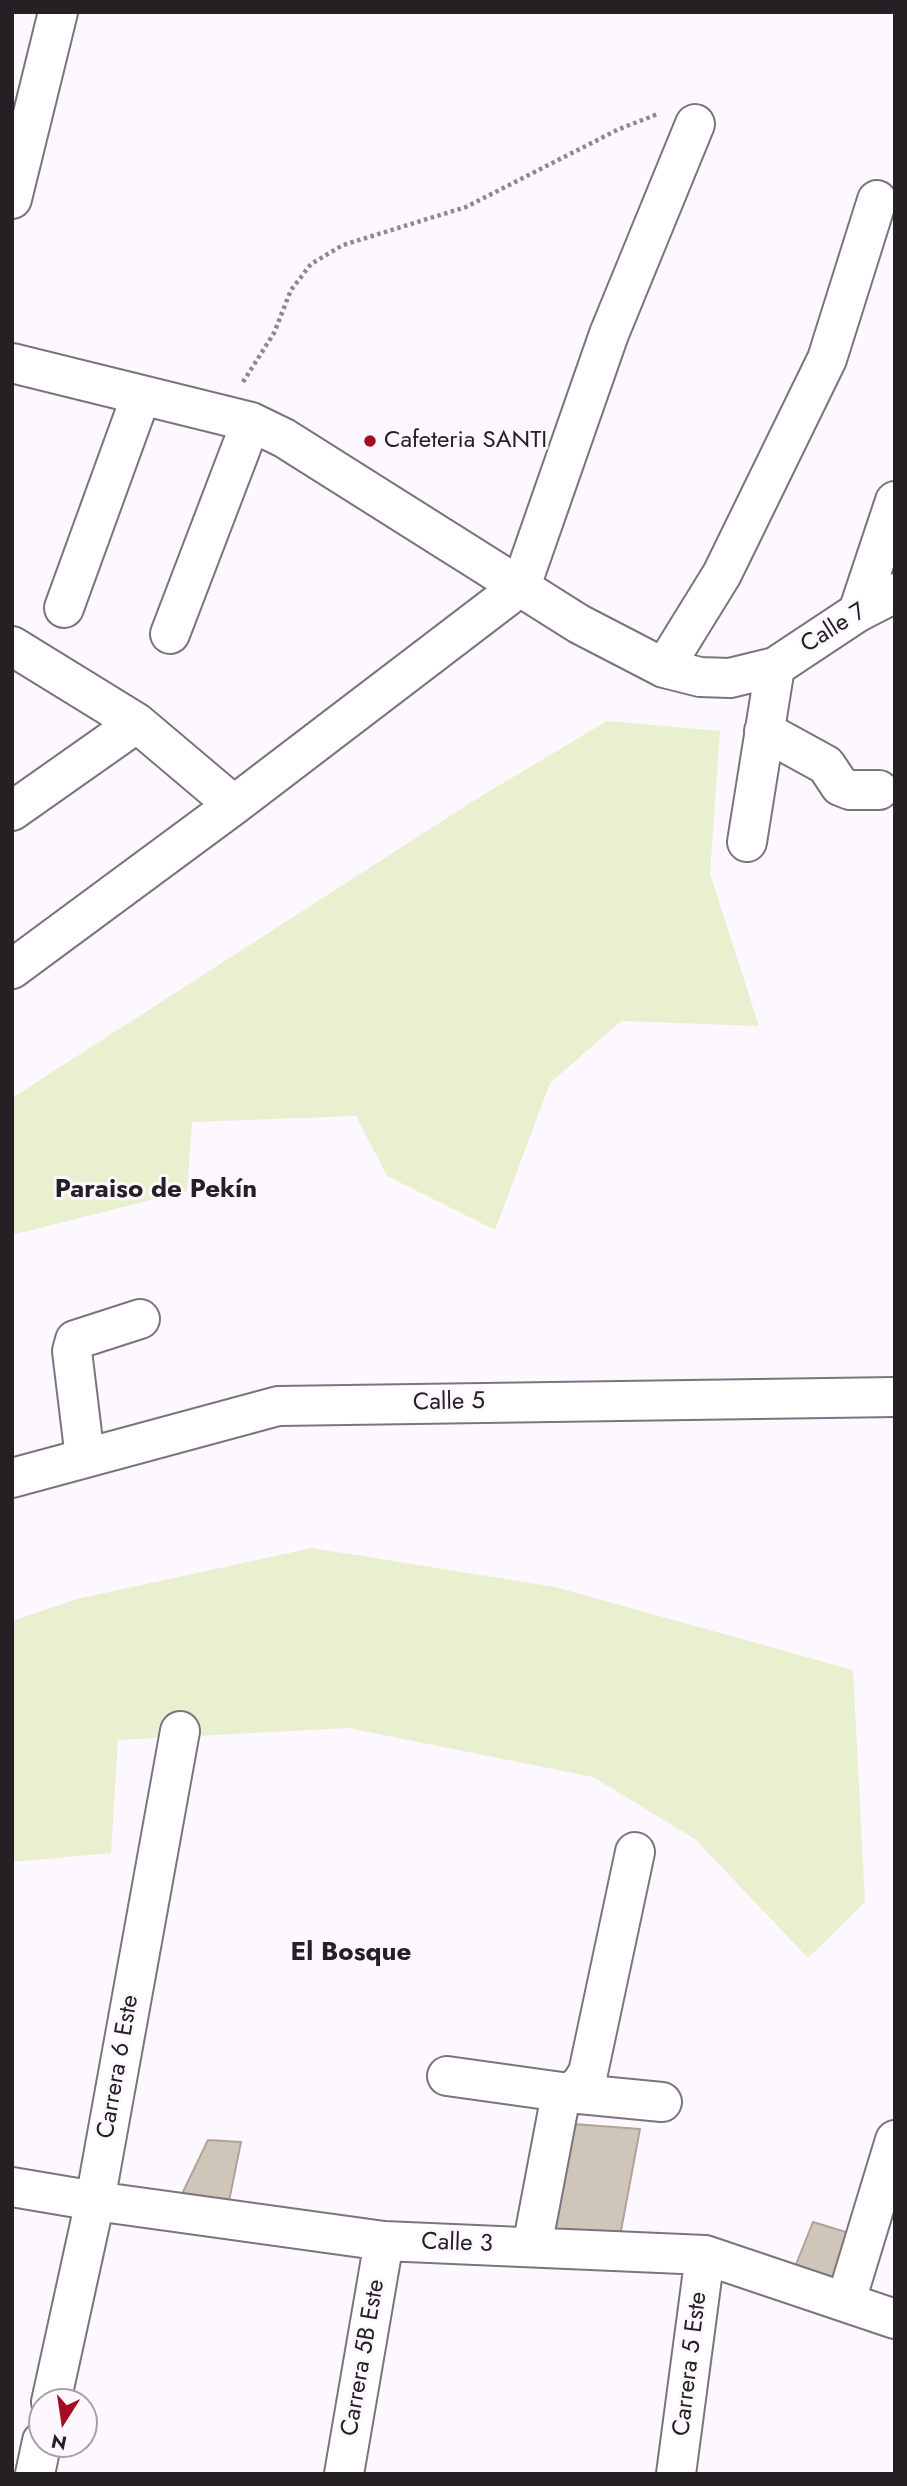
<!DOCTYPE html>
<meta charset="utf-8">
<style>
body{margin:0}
#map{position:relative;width:907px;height:2486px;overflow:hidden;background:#fdf7ff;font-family:Jost,sans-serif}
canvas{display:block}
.frame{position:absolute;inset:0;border:14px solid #242024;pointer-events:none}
.north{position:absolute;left:28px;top:2388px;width:70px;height:70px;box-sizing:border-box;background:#fdf7ff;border:2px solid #a6a1a7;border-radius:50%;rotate:192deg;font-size:19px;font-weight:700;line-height:28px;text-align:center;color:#242024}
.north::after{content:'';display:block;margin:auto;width:24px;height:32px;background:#a50b21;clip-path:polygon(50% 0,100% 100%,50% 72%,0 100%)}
</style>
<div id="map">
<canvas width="907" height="2486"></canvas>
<div class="frame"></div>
<div class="north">N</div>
</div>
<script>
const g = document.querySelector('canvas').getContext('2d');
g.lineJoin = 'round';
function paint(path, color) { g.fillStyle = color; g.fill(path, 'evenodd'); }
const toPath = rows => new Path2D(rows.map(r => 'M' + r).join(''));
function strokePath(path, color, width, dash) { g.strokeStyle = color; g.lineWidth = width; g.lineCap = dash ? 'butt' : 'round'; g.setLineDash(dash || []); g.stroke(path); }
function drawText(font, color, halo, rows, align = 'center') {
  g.font = font + ' Jost,sans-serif'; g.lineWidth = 6; g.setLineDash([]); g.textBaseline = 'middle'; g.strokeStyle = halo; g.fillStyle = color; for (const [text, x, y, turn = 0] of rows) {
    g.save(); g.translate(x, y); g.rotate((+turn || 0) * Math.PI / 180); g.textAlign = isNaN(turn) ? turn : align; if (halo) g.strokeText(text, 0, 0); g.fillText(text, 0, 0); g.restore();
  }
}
paint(toPath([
 [607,721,720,731,710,874,759,1026,621,1021,550,1083,495,1230,387,1176,356,1116,192,1122,187,1191,12,1235,12,1098,478,798],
 [312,1548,555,1587,853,1670,865,1902,808,1958,695,1839,593,1777,348,1728,118,1740,111,1853,12,1862,12,1621,77,1599]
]), '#e9f0cf');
const building = toPath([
 [560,2123,640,2129,620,2236,543,2231,560,2123],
 [208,2140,241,2142,228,2206,181,2196,208,2140],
 [813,2222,849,2233,829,2288,793,2272,813,2222]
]);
paint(building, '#d0c5b9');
strokePath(building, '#afa499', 2);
const minor = toPath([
 [12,199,58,12],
 [12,363,251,422,284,438,579,624,664,668,700,677,730,678,775,667,858,612,895,593],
 [64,608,141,396],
 [858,612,895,501],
 [170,634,251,422],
 [12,646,137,723,234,805],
 [664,668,722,574,827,359,877,200],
 [764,731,826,765,840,786,850,790,879,790],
 [12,811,137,723],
 [747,842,775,667],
 [12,969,234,805,521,586,609,334,695,124],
 [85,1458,72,1351,75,1340,140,1319],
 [12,1478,278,1406,895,1397],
 [447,2076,569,2093,662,2102],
 [12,2187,95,2201,384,2241,705,2255,895,2319],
 [532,2247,559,2105,569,2093,580,2085,588,2073,635,1852],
 [846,2301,895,2140],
 [51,2402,95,2201,180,1731],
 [35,2474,42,2441],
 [344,2474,384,2241],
 [676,2474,705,2255]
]);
strokePath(minor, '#7d737f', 42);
strokePath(toPath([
 [243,382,274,333,291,290,311,264,343,245,466,207,619,129,658,114]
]), '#8e898f', 4.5, [3.5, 3.5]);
strokePath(minor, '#fff', 38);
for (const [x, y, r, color] of [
 [370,441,7,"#a50b21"]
]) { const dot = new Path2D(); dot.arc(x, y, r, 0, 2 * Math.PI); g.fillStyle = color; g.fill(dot); strokePath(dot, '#fdf7ff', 2.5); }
drawText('24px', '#242024', '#fdf7ff', [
 ["Cafeteria SANTI",384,441]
], 'left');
drawText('24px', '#242024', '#fdf7ff', [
 ["Calle 7",834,629,-32],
 ["Calle 5",449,1403,-1],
 ["Carrera 6 Este",119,2067,-80],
 ["Calle 3",457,2244,2],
 ["Carrera 5B Este",364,2358,-80],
 ["Carrera 5 Este",691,2364,-83]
]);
drawText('bold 26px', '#242024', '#fdf7ff', [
 ["Paraiso de Pekín",156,1191],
 ["El Bosque",351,1954]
]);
</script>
